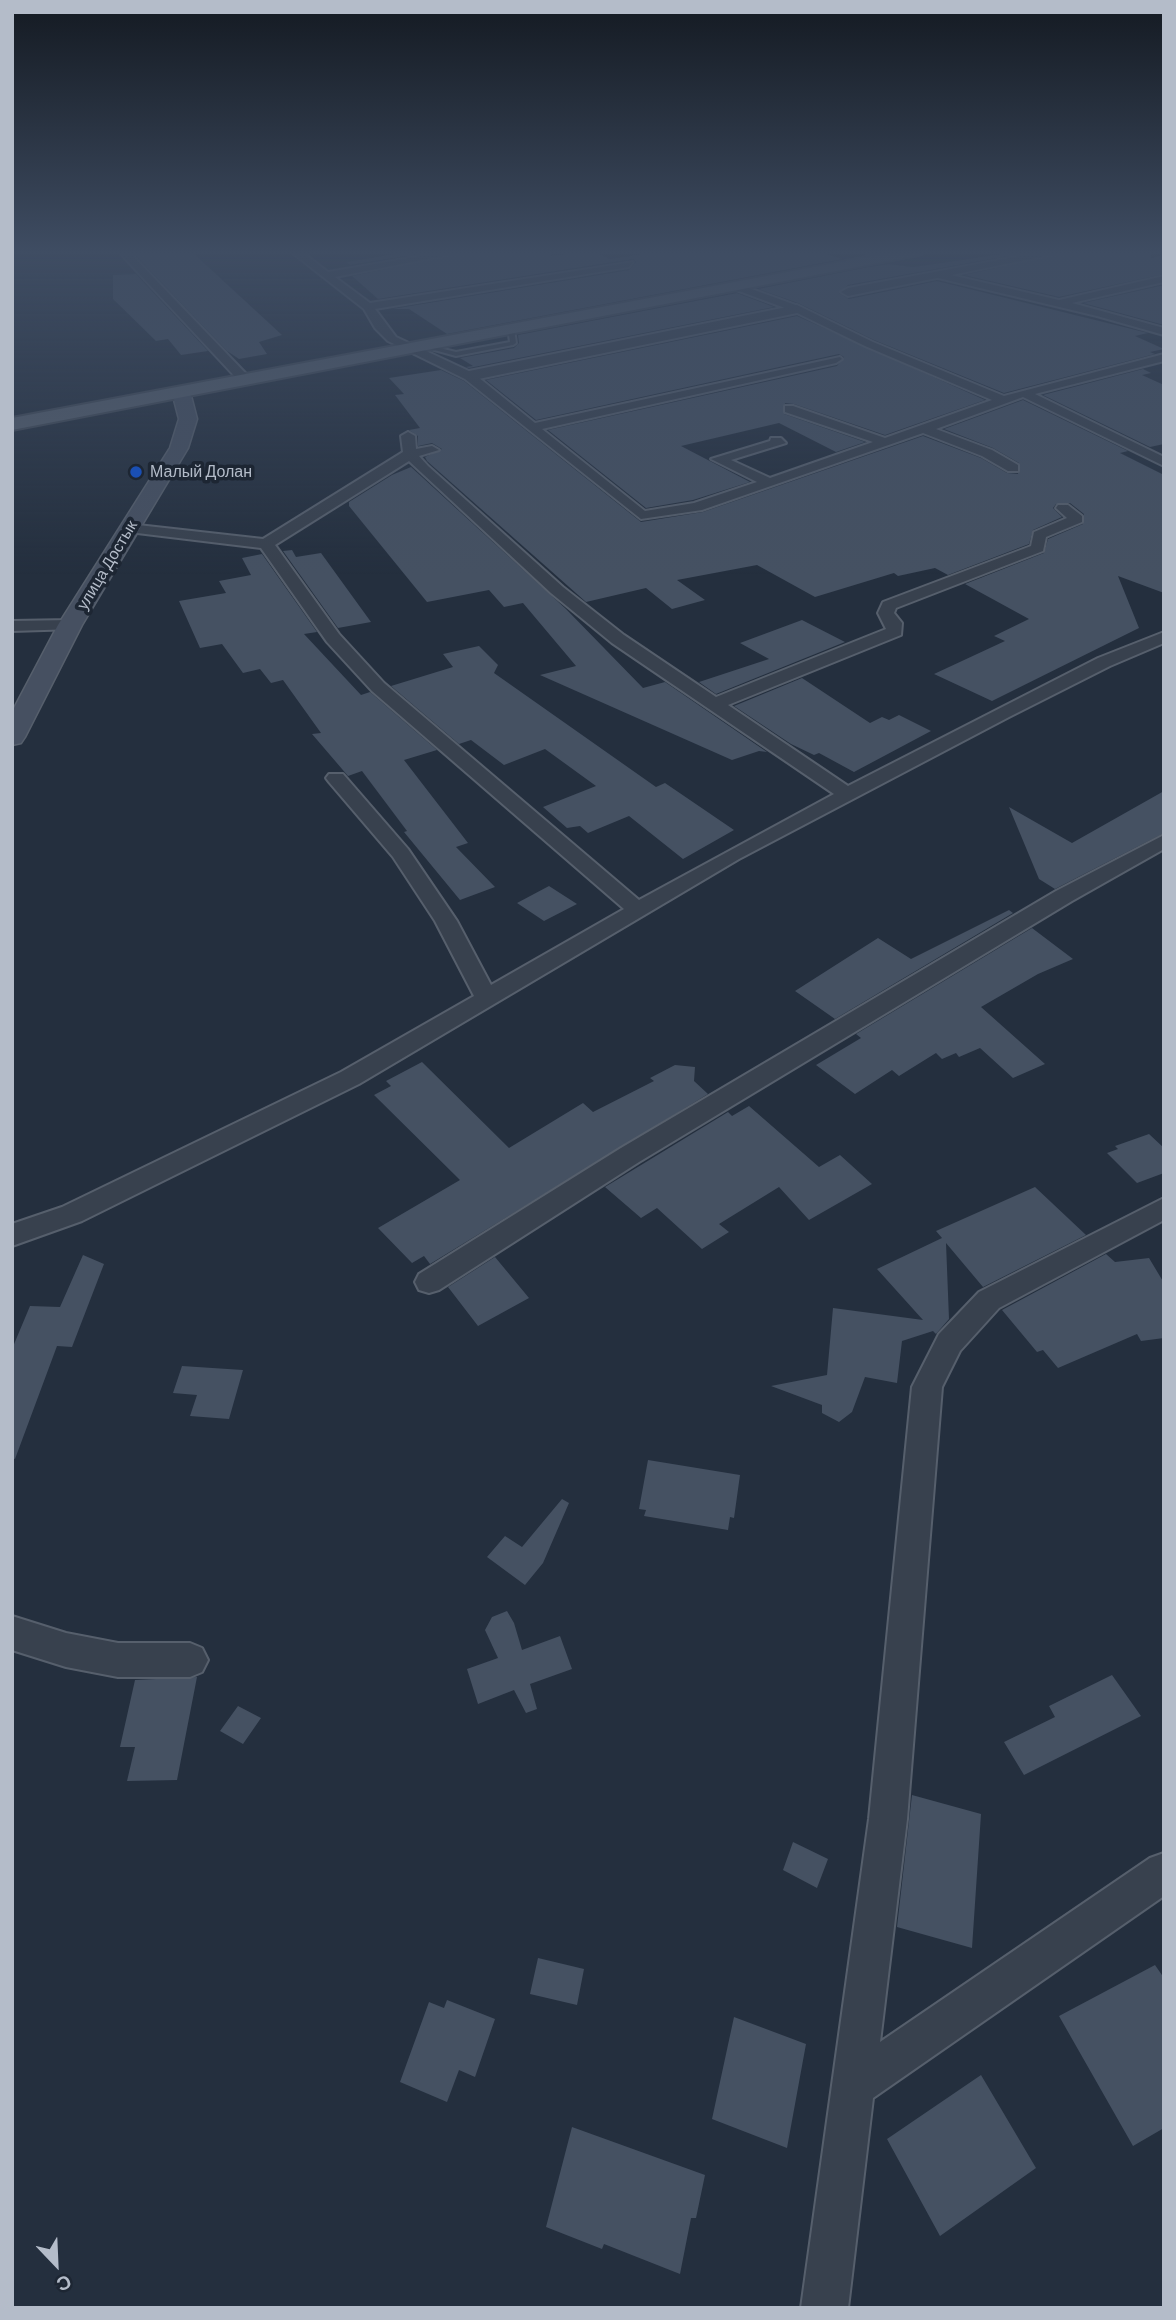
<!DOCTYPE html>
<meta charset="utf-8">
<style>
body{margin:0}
#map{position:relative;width:1176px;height:2320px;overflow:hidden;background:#242f3e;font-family:Barlow,sans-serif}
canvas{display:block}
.frame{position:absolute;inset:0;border:14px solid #b4bcc9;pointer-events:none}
.north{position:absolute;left:21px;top:2229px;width:70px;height:70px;-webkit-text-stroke:5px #1d2633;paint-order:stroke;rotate:157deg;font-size:19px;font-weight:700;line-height:28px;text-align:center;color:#b4bcc9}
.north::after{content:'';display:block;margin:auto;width:24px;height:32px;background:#b4bcc9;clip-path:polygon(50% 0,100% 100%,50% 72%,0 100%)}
</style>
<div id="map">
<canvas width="1176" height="2320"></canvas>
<div class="frame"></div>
<div class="north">С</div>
</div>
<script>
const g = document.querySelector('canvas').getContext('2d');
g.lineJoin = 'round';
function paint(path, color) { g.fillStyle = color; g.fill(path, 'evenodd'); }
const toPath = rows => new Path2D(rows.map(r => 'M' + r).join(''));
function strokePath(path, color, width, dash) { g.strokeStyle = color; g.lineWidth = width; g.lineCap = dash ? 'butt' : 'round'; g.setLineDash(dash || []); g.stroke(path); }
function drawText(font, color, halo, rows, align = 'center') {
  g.font = font + ' Barlow,sans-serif'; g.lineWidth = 7; g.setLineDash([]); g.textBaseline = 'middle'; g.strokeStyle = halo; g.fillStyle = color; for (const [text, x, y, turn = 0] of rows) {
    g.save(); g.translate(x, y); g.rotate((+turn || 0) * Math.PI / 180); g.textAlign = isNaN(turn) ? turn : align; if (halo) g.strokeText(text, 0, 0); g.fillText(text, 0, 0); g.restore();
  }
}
paint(toPath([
 [131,251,191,251,282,335,259,342,267,354,239,359,227,351],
 [415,251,437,251,350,265,346,262],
 [472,251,551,251,551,256,592,251,610,259,664,251,816,251,843,259,447,334,409,309,392,309,629,270,636,262,633,259,378,299,352,276],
 [1023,251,1035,251,848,285,839,293,849,299,937,281,1148,333,1135,336,1164,349,1150,352,1155,354,1004,393,874,340,798,303,758,289,868,267,889,264,913,267],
 [1073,251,1151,251,1151,258,1164,255,1164,274,1059,297,964,275],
 [136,274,208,351,181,355,168,339,156,341,113,299,113,275],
 [1164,285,1164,325,1083,303],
 [737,293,774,307,469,368,466,367,473,366,460,358,514,348,519,343,518,335],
 [797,316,985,400,885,435,794,404,785,403,784,414,865,442,836,452,779,423,681,446,750,482,693,500,646,508,548,430,837,366,844,357,839,354,536,420,486,380],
 [1143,369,1151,373,1142,375,1164,385,1164,444,1150,447,1043,395],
 [441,370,464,381,641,522,703,512,923,436,981,458,1007,473,1018,474,1019,463,993,448,944,429,1023,400,1128,451,1120,453,1164,475,1164,593,1118,576,1139,628,992,701,934,674,1005,641,994,636,1029,619,965,584,1044,553,1048,539,1083,524,1084,514,1070,503,1056,504,1053,508,1062,517,1033,530,1029,544,948,575,935,568,898,576,894,573,815,597,757,565,677,580,705,600,672,609,646,588,586,602,427,461,425,457,442,449,432,443,418,446,418,436,409,430,420,428,395,395,404,394,389,378],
 [411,467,566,609,643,688,665,682,767,752,759,751,732,760,540,675,576,666,523,603,504,607,489,590,427,602,349,506,349,502,392,475],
 [292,550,296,557,321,553,371,622,338,628,283,551],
 [262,554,317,632,304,634,361,695,370,692,437,750,404,760,468,843,456,847,495,887,460,900,404,832,407,831,362,771,348,776,312,734,321,733,283,680,271,683,260,669,243,673,222,644,200,648,179,601,226,593,219,581,251,575,242,558],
 [802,620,845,642,716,694,699,682,769,659,740,643],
 [479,646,498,665,494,673,656,787,665,783,734,830,683,859,629,816,588,833,580,826,567,828,543,807,596,786,545,749,504,765,471,740,459,744,391,686,453,667,443,654],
 [802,678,870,723,882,717,889,720,899,715,931,731,854,772,819,753,814,755,791,744,734,706],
 [1164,791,1164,833,1055,889,1039,879,1009,807,1072,843],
 [549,886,577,904,544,921,517,903],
 [1009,910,1013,913,835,1019,795,991,878,938,911,959],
 [1032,928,1073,959,1038,974,981,1007,1045,1064,1013,1078,980,1048,959,1057,956,1053,942,1059,936,1053,899,1076,892,1070,855,1094,816,1065,861,1038,856,1034],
 [422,1062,509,1148,583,1103,593,1112,654,1081,650,1078,675,1065,695,1067,694,1081,708,1094,430,1264,424,1256,412,1263,378,1228,460,1180,374,1095,391,1086,386,1081],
 [749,1106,819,1167,840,1155,872,1184,809,1220,779,1187,719,1224,729,1232,702,1249,657,1208,641,1218,605,1187,728,1112,732,1116],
 [1149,1134,1164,1148,1164,1173,1137,1183,1107,1153,1118,1149,1115,1146],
 [1035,1187,1086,1235,983,1287,946,1243,949,1319,936,1334,933,1331,902,1341,897,1383,865,1377,852,1412,839,1422,822,1413,822,1405,771,1386,827,1375,833,1308,923,1320,877,1269,942,1238,936,1231],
 [1106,1254,1115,1262,1149,1258,1164,1283,1164,1338,1141,1341,1137,1334,1058,1368,1043,1350,1037,1352,1002,1310],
 [83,1255,104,1264,72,1347,57,1346,15,1459,12,1458,12,1349,30,1306,60,1307],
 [495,1257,529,1298,478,1326,448,1287],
 [182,1366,243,1370,229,1419,190,1416,197,1395,173,1393],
 [648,1460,740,1475,734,1518,730,1517,728,1530,644,1516,646,1510,639,1509],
 [562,1499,569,1503,543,1563,525,1585,487,1557,505,1536,522,1547],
 [507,1611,514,1623,522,1650,560,1636,572,1669,530,1684,537,1709,526,1713,514,1690,478,1704,467,1669,498,1658,485,1630,492,1617],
 [1112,1675,1141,1716,1024,1775,1004,1742,1055,1717,1049,1706],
 [197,1677,177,1780,127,1781,135,1747,120,1747,135,1680],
 [238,1706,261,1718,243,1744,220,1731],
 [912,1795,981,1814,972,1948,897,1927],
 [793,1842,828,1859,817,1888,783,1870],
 [538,1958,584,1969,577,2005,530,1994],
 [1155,1965,1164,1978,1164,2128,1133,2146,1059,2016],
 [447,2000,495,2019,475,2077,459,2070,447,2102,400,2082,429,2002,444,2008],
 [734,2017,806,2044,787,2148,712,2119],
 [981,2075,1036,2168,940,2236,887,2139],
 [572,2127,705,2175,696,2218,691,2218,680,2274,604,2244,602,2249,546,2227]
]), '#455162');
const service = toPath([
 [511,327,514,329,516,343,513,345,456,356,420,346,423,344,456,352,510,342,508,329,511,327]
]);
const minor = toPath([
 [118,251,128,251,249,377,249,383,241,383,118,251],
 [290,251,301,251,328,272,450,251,469,251,335,277,370,303,633,262,629,267,375,309,396,337,473,373,535,423,840,357,842,359,836,363,542,429,645,511,694,503,757,482,711,459,770,441,771,438,781,438,786,443,731,460,770,478,873,442,785,412,785,406,793,406,885,438,992,400,865,346,793,311,731,288,731,284,735,283,801,307,873,342,1004,396,1164,354,1164,361,1035,394,1164,457,1164,466,1023,397,936,429,992,450,1018,465,1018,471,1008,471,982,456,923,433,702,510,641,519,465,379,388,341,375,328,364,309,290,251],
 [862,251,875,251,890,257,885,260,862,251],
 [938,272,1059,300,1164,276,1164,282,1072,303,1164,328,1164,335,1097,316,934,277,933,275,938,272],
 [408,432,415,436,416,449,432,446,439,450,419,456,428,466,563,587,624,635,716,697,886,629,878,613,883,602,1031,546,1034,532,1067,518,1056,508,1058,505,1068,505,1082,516,1082,522,1046,537,1043,551,896,608,894,613,902,623,901,635,728,705,848,786,1098,658,1164,632,1164,643,1110,666,1009,717,739,859,359,1084,82,1221,12,1246,12,1224,62,1207,341,1072,474,996,435,921,393,857,329,782,326,778,329,774,343,774,408,849,457,921,491,985,624,909,372,691,327,642,261,548,129,532,122,528,129,524,263,539,403,452,401,436,408,432],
 [409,461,551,593,612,643,834,794,639,900,384,683,339,634,275,545,409,461],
 [70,620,76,621,76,629,12,631,12,621,70,620],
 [1164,835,1164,849,1072,901,639,1162,439,1290,429,1293,419,1290,415,1282,419,1274,621,1148,1056,891,1164,835],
 [1164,1198,1164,1220,999,1308,960,1351,942,1387,907,1819,880,2042,1150,1858,1164,1853,1164,1896,873,2098,848,2308,801,2308,869,1819,912,1387,939,1334,979,1292,1164,1198],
 [12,1616,66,1633,118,1643,190,1643,202,1648,208,1660,202,1672,190,1677,118,1677,66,1667,12,1650,12,1616]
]);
const tertiary = toPath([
 [1047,251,1070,251,848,296,841,292,848,288,1047,251],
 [797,305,804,309,802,312,469,381,461,376,469,371,797,305]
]);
const secondary = toPath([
 [181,387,190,392,197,419,188,448,82,625,25,737,21,743,12,745,12,712,58,625,170,448,179,419,172,392,181,387]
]);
const primary = toPath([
 [899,251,926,251,919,255,12,430,12,418,899,251]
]);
strokePath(service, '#565f6c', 4);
strokePath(minor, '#565f6c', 4);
strokePath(tertiary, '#565f6c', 4);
strokePath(secondary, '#565f6c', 3);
strokePath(primary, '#414a57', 4);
paint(service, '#38414e');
paint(minor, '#38414e');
paint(tertiary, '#38414e');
paint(secondary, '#465061');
paint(primary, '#56606e');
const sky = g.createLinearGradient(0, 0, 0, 575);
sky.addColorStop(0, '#141a22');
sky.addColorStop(0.44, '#3f4d63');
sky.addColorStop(1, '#3f4d6300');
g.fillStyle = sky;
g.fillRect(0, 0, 1176, 575);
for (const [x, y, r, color] of [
 [136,472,7,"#1a4fb4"]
]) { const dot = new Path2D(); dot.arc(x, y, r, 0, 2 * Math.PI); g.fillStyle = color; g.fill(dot); strokePath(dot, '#1d2633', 2.5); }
drawText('16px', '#b4bcc9', '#1d2633', [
 ["Малый Долан",150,472]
], 'left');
drawText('16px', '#b4bcc9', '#1d2633', [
 ["улица Достык",107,565,-59]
]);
</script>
